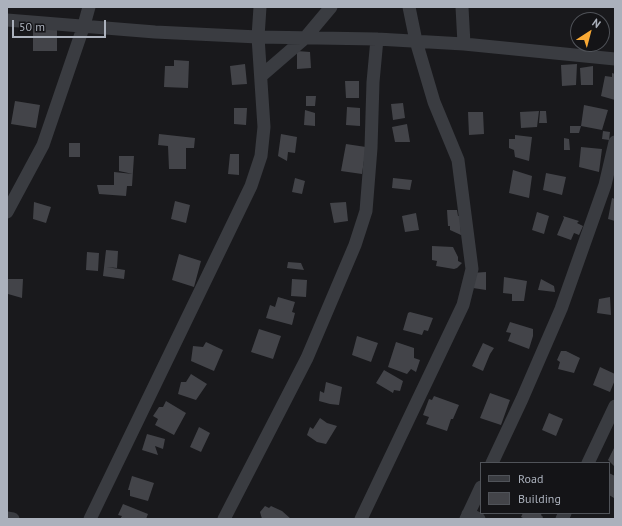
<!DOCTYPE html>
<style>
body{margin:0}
#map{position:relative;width:622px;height:526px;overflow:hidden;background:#19191c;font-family:"PT Sans",sans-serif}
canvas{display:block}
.frame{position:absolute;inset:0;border:8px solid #abb1bc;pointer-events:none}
.legend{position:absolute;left:480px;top:462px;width:130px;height:52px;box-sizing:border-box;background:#141417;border:1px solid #505359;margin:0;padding:5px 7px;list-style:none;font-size:12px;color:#abb1bc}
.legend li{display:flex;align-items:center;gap:8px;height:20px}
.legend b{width:20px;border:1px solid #505359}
.north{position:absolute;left:570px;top:12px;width:40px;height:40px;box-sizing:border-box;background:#141417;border:1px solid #505359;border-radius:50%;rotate:36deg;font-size:11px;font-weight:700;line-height:16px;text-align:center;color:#abb1bc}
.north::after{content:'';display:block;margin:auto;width:14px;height:18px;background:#f9a934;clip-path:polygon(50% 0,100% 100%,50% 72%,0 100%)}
.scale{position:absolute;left:12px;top:20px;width:94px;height:18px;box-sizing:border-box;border:2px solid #abb1bc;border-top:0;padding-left:5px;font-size:12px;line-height:14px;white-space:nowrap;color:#abb1bc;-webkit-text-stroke:3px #141417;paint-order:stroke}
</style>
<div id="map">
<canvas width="622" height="526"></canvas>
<div class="frame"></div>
<ul class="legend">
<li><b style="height:5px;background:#3a3c41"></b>Road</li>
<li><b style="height:11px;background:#434449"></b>Building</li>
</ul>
<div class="north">N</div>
<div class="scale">50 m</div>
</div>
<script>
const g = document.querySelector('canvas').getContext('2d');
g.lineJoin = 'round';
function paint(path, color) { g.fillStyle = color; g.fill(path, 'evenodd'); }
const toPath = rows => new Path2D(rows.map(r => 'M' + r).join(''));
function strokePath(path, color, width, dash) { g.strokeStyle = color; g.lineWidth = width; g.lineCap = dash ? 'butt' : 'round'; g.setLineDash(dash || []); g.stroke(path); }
paint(toPath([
 [33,27,57,27,57,51,33,51],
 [297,51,310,52,311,68,297,69],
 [174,60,189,61,188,88,164,87,165,66,174,66],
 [245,64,247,84,232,85,230,66],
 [577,64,576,85,562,86,561,65],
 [593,66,593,85,581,85,580,68],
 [612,73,615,74,615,100,601,96,605,76,612,77],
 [345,81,359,81,359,98,346,98],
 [306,96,316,96,315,106,306,106],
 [15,101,40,105,36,128,11,124],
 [403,103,405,118,393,120,391,104],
 [584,105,608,110,602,130,581,126],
 [347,107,360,108,360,126,346,125],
 [234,108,247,108,246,125,234,124],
 [305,110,315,113,315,126,304,125],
 [539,111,537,127,521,128,520,112],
 [540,111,546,111,547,123,539,123],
 [468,112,483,112,484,134,469,135],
 [407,124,410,142,395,142,392,127],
 [570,126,581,126,579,133,570,133],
 [603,131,610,132,609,140,602,139],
 [159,134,195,138,194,148,186,148,186,169,169,169,168,146,158,145],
 [281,134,297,137,295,153,288,152,287,161,278,156],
 [515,135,532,137,529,161,515,157,514,150,509,148,509,139,515,139],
 [564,138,569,139,570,150,564,150],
 [69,143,80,143,80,157,69,157],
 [346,144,366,147,362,174,341,171],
 [581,147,602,149,599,172,579,167],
 [230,154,239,154,239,175,228,174],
 [119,156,134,156,132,186,127,186,126,196,99,194,97,185,114,185,114,172,133,174,119,171],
 [513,170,532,176,529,198,509,193],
 [546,173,566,177,562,195,543,190],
 [295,178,305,181,302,194,292,192],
 [393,178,412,180,410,190,392,188],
 [612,198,615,199,615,221,608,219],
 [175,201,190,205,186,223,171,219],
 [34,202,51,207,46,223,33,219],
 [346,202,348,221,334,223,330,203],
 [447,210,457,210,458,216,460,216,461,235,450,230,450,226,448,226],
 [537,212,549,216,544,234,532,230],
 [416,213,419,230,405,232,402,216],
 [563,216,579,221,577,223,583,226,579,235,574,233,571,240,557,235,564,218],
 [432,246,453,247,458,257,458,261,462,263,457,268,454,269,436,266,437,261,432,260],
 [106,250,118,251,117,268,107,267,125,270,124,279,103,276],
 [87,252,99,253,98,271,86,270],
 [179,254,201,261,194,287,172,280],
 [288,262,301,263,304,270,287,268],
 [486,272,486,290,473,288,472,273],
 [504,277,527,281,524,301,512,301,512,294,503,293],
 [8,279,23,279,22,298,8,294],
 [292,279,307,280,306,297,291,296],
 [541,279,554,286,555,292,538,290],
 [278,297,295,302,292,312,295,313,292,325,266,318,270,305,275,307],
 [610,297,611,315,597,313,599,299],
 [410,312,433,318,428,331,424,330,422,335,403,330,408,313],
 [510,322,533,329,533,336,529,349,508,341,511,333,506,332],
 [259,329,281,336,273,359,251,352],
 [357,336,378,343,371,362,352,355],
 [206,342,223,350,214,371,191,361,193,346,203,347],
 [396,342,414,348,414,358,420,360,416,372,411,369,407,374,388,367],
 [483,343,494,348,490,354,483,371,472,366],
 [561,351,566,351,580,358,574,373,558,369,560,362,557,360],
 [600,367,615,374,615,380,610,392,593,385],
 [384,370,403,381,400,391,394,390,393,393,376,383],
 [191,374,207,384,196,400,178,394,181,382,186,382],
 [326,382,342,387,339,405,330,404,319,401,320,391,324,393],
 [490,393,510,400,501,425,480,418],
 [434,396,459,405,453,419,451,419,447,431,426,424,429,417,423,415,429,399,432,400],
 [166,401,186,413,174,435,155,425,158,419,153,416,159,407,163,407],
 [549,413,563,419,556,436,542,430],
 [320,418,327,423,337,426,326,444,317,442,307,435,310,427,313,429],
 [199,427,210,433,201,452,190,447],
 [147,434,165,439,163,449,155,446,158,455,142,450],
 [615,446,615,467,608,460],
 [609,473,615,476,615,492,614,494,615,496,614,498,609,495],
 [132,476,154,483,148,501,130,496,130,490,128,490],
 [123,504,148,514,146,519,120,519,122,516,118,515],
 [265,506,269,508,271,506,282,511,291,519,262,519,260,512],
 [523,513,542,513,541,515,543,517,542,519,525,519,521,517]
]), '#434449');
strokePath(toPath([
 [462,7,464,44],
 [7,20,155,32,258,37,377,39,464,44,615,59],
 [261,76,305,38,331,7],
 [7,212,43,145,84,25,89,7],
 [492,463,522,399,561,309,605,185,615,142],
 [588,463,615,406],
 [468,514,479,519],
 [7,518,13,519],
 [90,519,251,186,261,156,264,127,258,37,260,7],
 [224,519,307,358,355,245,366,211,371,148,373,82,377,39],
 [361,519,463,305,472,269,458,160,434,102,416,41,409,7],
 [466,519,481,487],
 [562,519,565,513]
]), '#3a3c41', 13);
</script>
